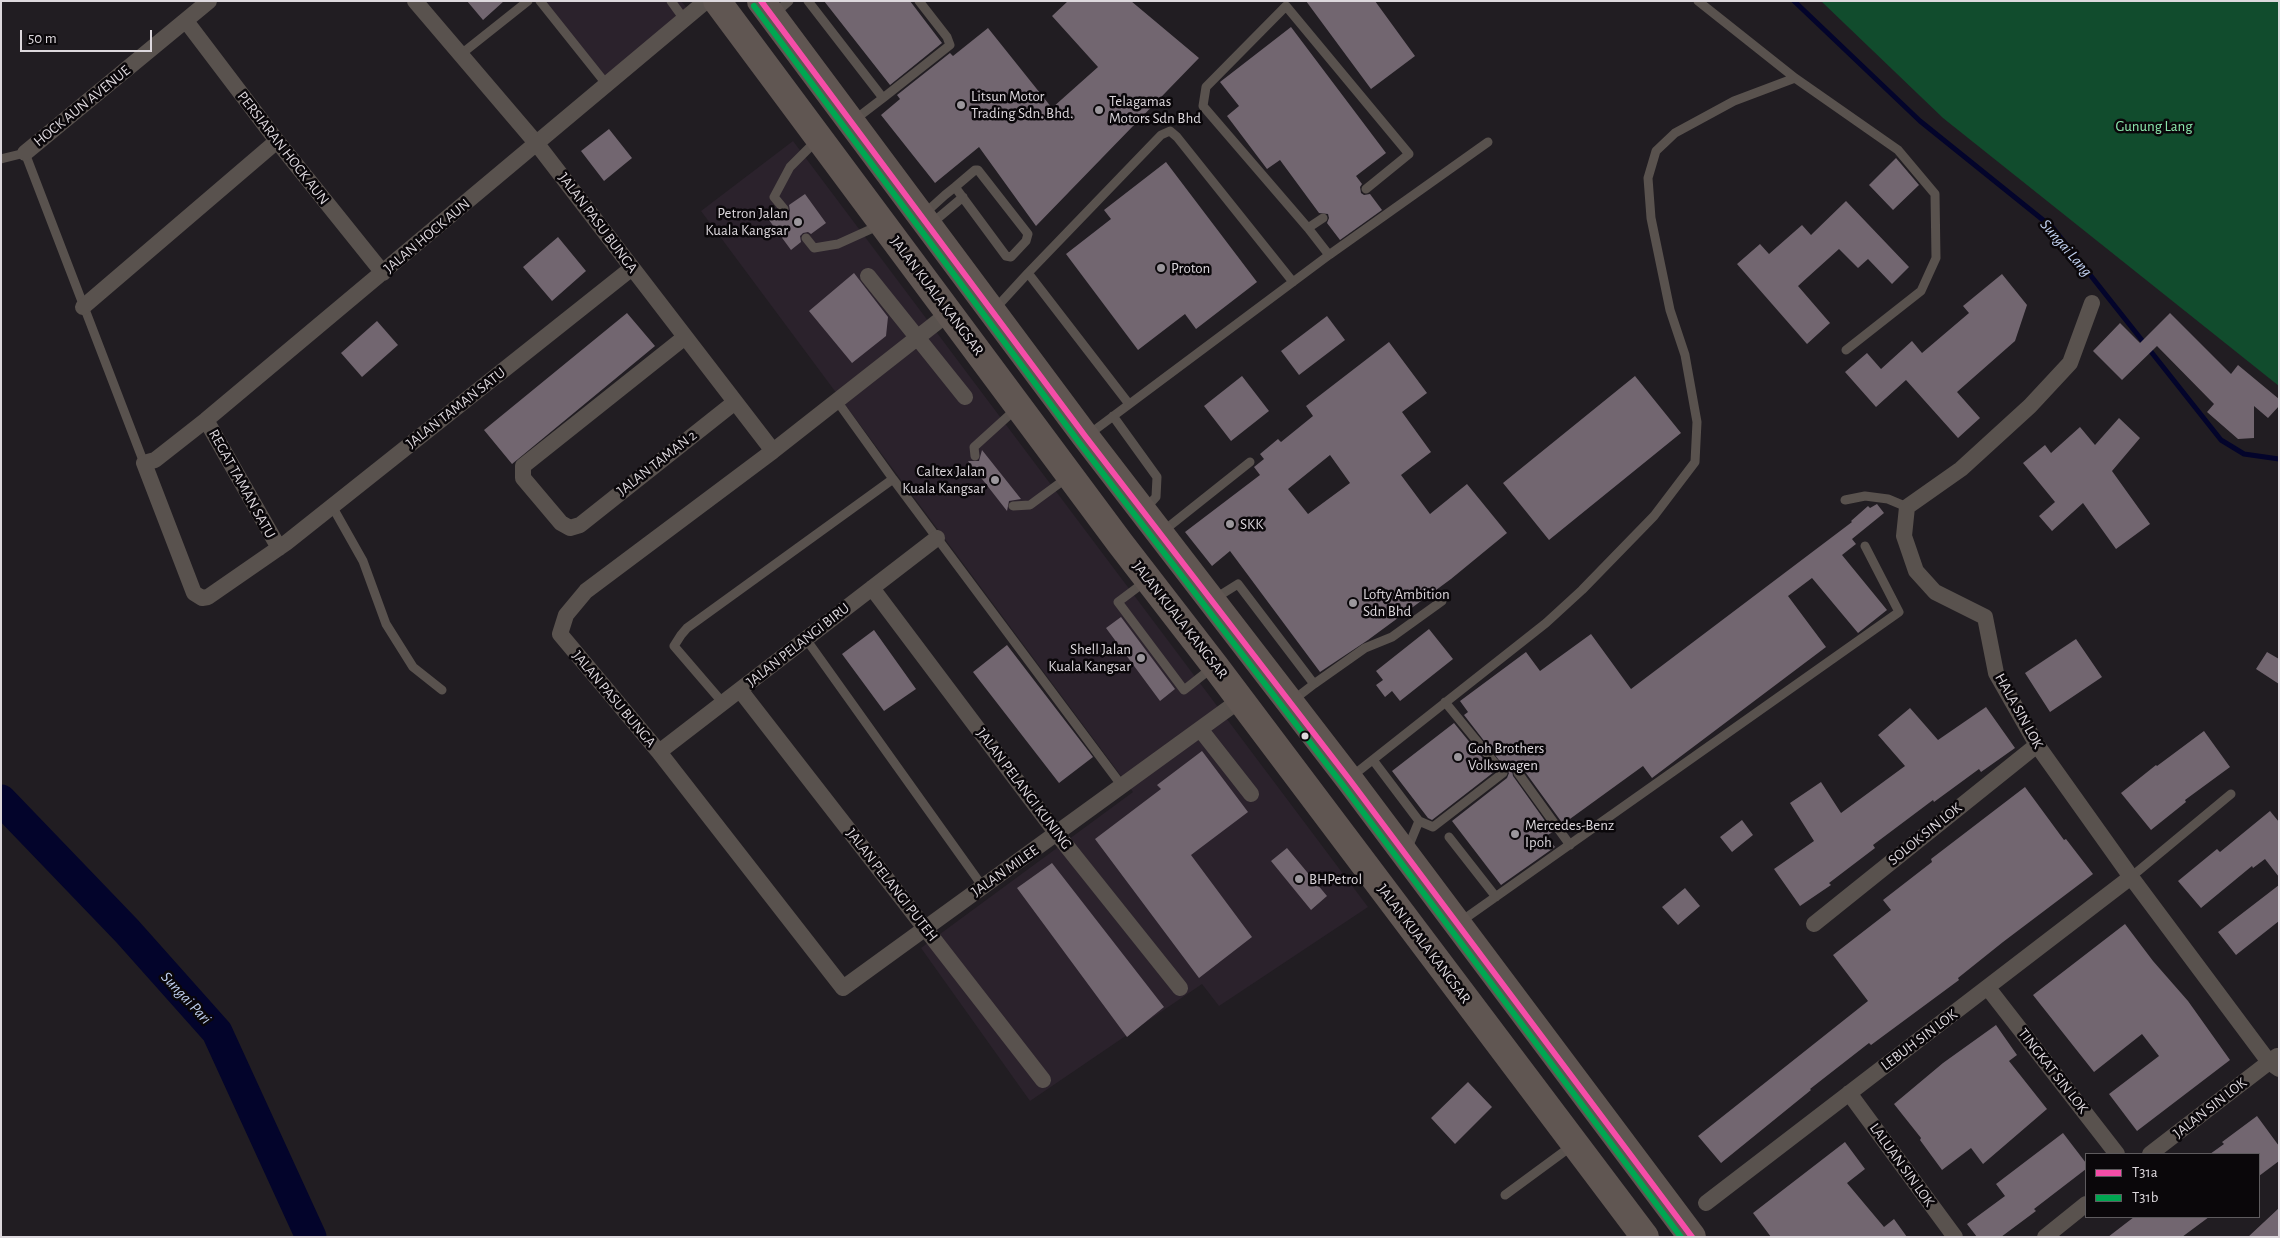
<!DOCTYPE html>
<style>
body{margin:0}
#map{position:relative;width:2280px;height:1238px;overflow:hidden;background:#211d22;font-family:"Alegreya Sans",sans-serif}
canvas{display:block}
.frame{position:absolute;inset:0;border:2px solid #ddd8dd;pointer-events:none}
.legend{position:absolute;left:2085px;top:1153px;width:175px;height:65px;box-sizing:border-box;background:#0a070a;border:1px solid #5e5b5e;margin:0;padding:6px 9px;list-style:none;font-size:15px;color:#ddd8dd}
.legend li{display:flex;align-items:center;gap:10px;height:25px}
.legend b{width:25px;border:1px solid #5e5b5e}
.scale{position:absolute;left:20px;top:30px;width:132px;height:22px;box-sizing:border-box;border:2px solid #ddd8dd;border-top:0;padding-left:6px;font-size:15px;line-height:18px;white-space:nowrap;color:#ddd8dd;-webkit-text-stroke:4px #0a070a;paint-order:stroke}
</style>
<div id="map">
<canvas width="2280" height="1238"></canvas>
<div class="frame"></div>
<ul class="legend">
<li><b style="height:6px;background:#f54da8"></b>T31a</li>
<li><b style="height:6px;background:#00a651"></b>T31b</li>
</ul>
<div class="scale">50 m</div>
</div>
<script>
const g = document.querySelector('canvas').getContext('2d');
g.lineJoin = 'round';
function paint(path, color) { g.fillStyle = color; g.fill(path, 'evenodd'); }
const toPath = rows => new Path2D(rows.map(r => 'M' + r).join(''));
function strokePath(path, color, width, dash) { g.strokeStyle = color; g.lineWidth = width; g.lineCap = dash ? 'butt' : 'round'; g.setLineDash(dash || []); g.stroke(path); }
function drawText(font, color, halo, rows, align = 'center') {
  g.font = font + ' "Alegreya Sans",sans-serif'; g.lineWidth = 5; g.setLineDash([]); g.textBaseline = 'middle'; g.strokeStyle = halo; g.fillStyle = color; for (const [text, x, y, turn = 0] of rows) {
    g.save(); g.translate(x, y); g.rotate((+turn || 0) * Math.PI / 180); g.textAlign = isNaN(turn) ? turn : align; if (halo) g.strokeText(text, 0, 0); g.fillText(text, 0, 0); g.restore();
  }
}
paint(toPath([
 [539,1,681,1,691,13,606,87],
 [793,141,1368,907,1219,1006,1202,984,1030,1101,921,948,1133,792,701,211]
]), '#2b222c');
paint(toPath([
 [1821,1,2279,1,2279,386,1943,118]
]), '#114c2d');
strokePath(toPath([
 [1794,1,1920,121,2053,228,2221,440,2244,454,2279,459]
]), '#03042b', 5);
strokePath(toPath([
 [1,800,127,931,217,1032,311,1237]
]), '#03042b', 31);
paint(toPath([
 [467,1,504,1,483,20],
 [824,1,910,1,942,43,890,85],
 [1068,1,1131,1,1199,58,1036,226,979,147,935,183,881,115,900,99,897,95,950,53,953,56,988,28,1052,108,1098,67,1052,16],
 [1306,1,1375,1,1415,56,1371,89],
 [1291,27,1386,153,1356,176,1362,184,1360,187,1361,193,1364,195,1370,194,1382,210,1340,240,1327,223,1329,218,1328,214,1319,213,1280,160,1267,169,1227,116,1239,106,1220,82],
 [609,129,632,158,604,181,581,151],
 [1896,158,1919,185,1893,210,1869,185],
 [1166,162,1257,282,1196,329,1185,314,1138,350,1066,254,1111,219,1104,210],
 [805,194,826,223,811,234,808,232,803,233,800,236,801,242,791,250,769,220,779,213,782,215,788,214,790,211,789,205],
 [1846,201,1909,267,1892,284,1868,259,1858,268,1839,249,1798,286,1830,323,1807,344,1737,264,1760,244,1769,254,1802,225,1811,235],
 [558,237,586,271,552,301,523,267],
 [854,273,888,317,886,336,852,363,809,311],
 [2002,274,2027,305,2015,341,1957,392,1980,418,1958,438,1906,380,1876,407,1845,372,1867,353,1881,369,1912,341,1922,353,1969,313,1963,306],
 [627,313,655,346,512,464,484,430],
 [2170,313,2231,374,2238,365,2279,399,2279,406,2268,418,2254,406,2254,438,2238,439,2207,412,2214,404,2157,346,2122,380,2093,351,2120,323,2140,343],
 [1327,316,1345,340,1299,375,1281,351],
 [377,321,398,345,362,377,341,353],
 [1389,342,1427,393,1402,412,1431,452,1401,475,1430,514,1467,484,1507,533,1451,579,1368,640,1320,672,1230,551,1212,566,1185,532,1260,475,1254,467,1264,459,1260,454,1278,439,1281,442,1313,416,1306,406],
 [1330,455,1350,483,1308,514,1288,489],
 [1242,376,1269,411,1231,441,1204,406],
 [1635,376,1681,433,1549,540,1503,483],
 [2119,418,2140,438,2112,471,2150,524,2116,549,2083,503,2052,531,2039,516,2055,502,2023,463,2045,445,2051,453,2080,427,2095,445],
 [982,450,1021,499,1009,501,1007,511,968,461,979,461],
 [1877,504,1884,513,1852,539,1856,544,1842,555,1887,610,1858,633,1812,578,1788,596,1826,647,1652,778,1643,766,1563,824,1523,769,1515,768,1512,771,1513,776,1553,832,1546,836,1555,847,1501,885,1452,821,1507,778,1509,773,1464,715,1468,712,1460,701,1526,652,1540,671,1591,634,1631,689,1852,522,1851,521,1868,506,1870,508],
 [1121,617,1175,689,1160,701,1106,628],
 [1429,629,1453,659,1400,701,1392,691,1385,697,1376,685,1383,680,1376,671],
 [874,630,916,689,884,711,842,654],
 [2076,639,2102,677,2050,712,2025,673],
 [1007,645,1093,757,1059,783,973,672],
 [2267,652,2279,659,2279,684,2256,669],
 [1986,707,2015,748,1981,772,1979,769,1934,802,1933,800,1873,845,1875,848,1829,883,1831,885,1800,906,1774,869,1814,841,1790,803,1821,782,1841,813,1905,766,1878,735,1910,708,1938,740],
 [1454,723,1494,772,1432,820,1428,818,1392,771],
 [2204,731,2230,767,2185,800,2186,802,2151,830,2121,793,2156,765,2157,766],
 [1202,751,1248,812,1191,855,1252,937,1199,978,1095,839,1161,789,1157,785],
 [2025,787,2064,840,2066,839,2093,874,2003,942,1958,978,1959,980,1871,1045,1869,1043,1810,1089,1811,1090,1721,1163,1698,1136,1868,1001,1833,955,1891,910,1883,900,1932,862,1931,859],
 [2270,811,2279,822,2279,877,2265,859,2253,868,2252,866,2201,908,2178,881,2217,849,2220,852],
 [1742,820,1753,835,1732,852,1720,837],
 [1287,848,1327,896,1311,910,1271,861],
 [1052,863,1164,1007,1127,1037,1017,888],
 [2279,885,2279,921,2236,955,2218,932],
 [1685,888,1700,906,1678,925,1662,907],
 [2125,924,2153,961,2188,1001,2230,1060,2137,1131,2109,1094,2159,1056,2142,1034,2094,1072,2033,995],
 [1996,1025,2017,1055,2009,1061,2047,1109,1983,1164,1971,1148,1942,1170,1920,1140,1921,1138,1894,1104,1943,1063],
 [1468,1082,1492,1107,1455,1144,1431,1118],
 [2257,1116,2279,1146,2279,1161,2259,1176,2259,1154,2210,1154,2224,1144,2222,1142],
 [2063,1133,2086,1163,2086,1169,2034,1209,2036,1211,2001,1237,1977,1237,1967,1224,2005,1196,1996,1184],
 [1845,1142,1865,1169,1847,1183,1884,1227,1894,1219,1907,1237,1771,1237,1753,1213],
 [2279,1208,2279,1237,2248,1237],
 [2134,1217,2209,1217,2182,1237,2108,1237]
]), '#726670');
strokePath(toPath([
 [540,1,607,85],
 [671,1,684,19],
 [808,1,883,98,853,121],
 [1698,1,1795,78,1898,150,1935,194,1936,258,1921,291,1846,350],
 [774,14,789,1],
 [460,55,528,1],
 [883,98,950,45,947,37,919,1],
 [1,159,25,153,144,463],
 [784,209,774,197,790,167,817,140],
 [924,214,945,195,955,187,975,170,978,170,1028,234,1026,241,1011,257,1006,256,955,187],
 [1323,218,1308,228,1329,255],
 [931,224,963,197],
 [1308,228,1203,106,1206,87,1286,6,1409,154,1366,189],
 [806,238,814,248,838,244,880,225],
 [1028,273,1161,135,1170,131,1177,137,1293,282],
 [994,310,1028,273,1129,404],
 [837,401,893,479],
 [1113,416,1157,477,1156,497,1145,509],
 [1088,435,1329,255,1488,142],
 [975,456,974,447,1017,408],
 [1845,500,1865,496,1888,499,1907,507],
 [332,506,363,561,386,624,413,667,442,690],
 [1013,506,1030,505,1068,477],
 [1162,532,1250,462],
 [1146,581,1118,602,1184,690,1213,667],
 [1214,599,1238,584,1314,684,1292,701],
 [806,639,983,887],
 [1314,684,1365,648,1392,637,1442,601],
 [723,703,674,646,681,635,687,628,893,479,1122,786],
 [1373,760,1419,821,1407,850],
 [1518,773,1570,845],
 [1351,777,1546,623,1582,590,1654,516,1695,462,1697,422,1685,355,1670,310,1651,218,1648,178,1656,151,1675,133,1734,101,1795,78],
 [1419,821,1433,827,1503,773,1445,702],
 [1449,837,1496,897],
 [2131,877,2231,794],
 [1460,922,1899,612,1865,546],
 [1505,1195,1573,1145]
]), '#59524e', 9);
strokePath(toPath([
 [415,1,537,144,773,451],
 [186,21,277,141,383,273],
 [25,153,209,1],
 [632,268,286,543,208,597,202,598,194,593,144,463,155,460,206,420,706,1],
 [868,276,965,397],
 [2092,303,2070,363,2030,406,1961,469,1907,507,1904,536,1916,571,1935,592,1985,617,1996,673,2037,745,2131,877,2269,1062,2279,1069],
 [83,307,277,141],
 [950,312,773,451,586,591,566,615,560,634,659,752,843,988,1240,700],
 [685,337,523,466,523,478,561,523,570,528,580,525,735,402],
 [206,420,279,548],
 [872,588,1057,834,1180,988],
 [740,690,1043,1080],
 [1200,729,1251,794],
 [659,752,937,538],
 [1814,924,2037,745],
 [1988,988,2117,1154],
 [1849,1093,1955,1237],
 [2150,1154,2277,1056],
 [1706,1203,2131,877],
 [2045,1237,2086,1204]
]), '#59524e', 16);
strokePath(toPath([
 [717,1,1120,543,1215,666,1645,1237],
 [761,1,1085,436,1349,779,1692,1237]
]), '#605652', 28);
strokePath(toPath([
 [761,1,1085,436,1349,779,1692,1237]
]), '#f54da8', 6);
strokePath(toPath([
 [754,6,1078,441,1342,784,1681,1237]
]), '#00a651', 6);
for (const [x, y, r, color] of [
 [961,105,5,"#9b979c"],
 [1099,110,5,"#9b979c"],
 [798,222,5,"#9b979c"],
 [1161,268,5,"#9b979c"],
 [995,480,5,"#9b979c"],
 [1230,524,5,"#9b979c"],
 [1353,603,5,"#9b979c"],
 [1141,658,5,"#9b979c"],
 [1305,736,4.5,"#ddd8dd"],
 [1458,757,5,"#9b979c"],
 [1515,834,5,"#9b979c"],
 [1299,879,5,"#9b979c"]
]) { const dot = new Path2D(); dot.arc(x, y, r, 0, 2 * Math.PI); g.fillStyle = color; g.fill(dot); strokePath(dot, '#0a070a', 2); }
drawText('15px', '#ddd8dd', '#0a070a', [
 ["Litsun Motor",971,96],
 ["Trading Sdn. Bhd.",971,113],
 ["Telagamas",1109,101],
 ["Motors Sdn Bhd",1109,118],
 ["Petron Jalan",788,213,"right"],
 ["Kuala Kangsar",788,230,"right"],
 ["Proton",1171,268],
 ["Caltex Jalan",985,471,"right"],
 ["Kuala Kangsar",985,488,"right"],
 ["SKK",1240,524],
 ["Lofty Ambition",1363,594],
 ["Sdn Bhd",1363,611],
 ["Shell Jalan",1131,649,"right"],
 ["Kuala Kangsar",1131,666,"right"],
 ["Goh Brothers",1468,748],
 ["Volkswagen",1468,765],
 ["Mercedes-Benz",1525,825],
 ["Ipoh",1525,842],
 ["BHPetrol",1309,879]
], 'left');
drawText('15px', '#ddd8dd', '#0a070a', [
 ["HOCK AUN AVENUE",82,106,-39],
 ["PERSIARAN HOCK AUN",283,148,52],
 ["JALAN PASU BUNGA",598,223,53],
 ["JALAN HOCK AUN",427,236,-40],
 ["JALAN KUALA KANGSAR",937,296,53],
 ["JALAN TAMAN SATU",456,408,-38],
 ["JALAN TAMAN 2",657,463,-38],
 ["REGAT TAMAN SATU",242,484,61],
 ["JALAN KUALA KANGSAR",1180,620,52],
 ["JALAN PELANGI BIRU",798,645,-38],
 ["JALAN PASU BUNGA",614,699,50],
 ["HALA SIN LOK",2019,711,61],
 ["JALAN PELANGI KUNING",1024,789,53],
 ["SOLOK SIN LOK",1925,834,-39],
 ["JALAN MILEE",1005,871,-35],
 ["JALAN PELANGI PUTEH",892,885,52],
 ["JALAN KUALA KANGSAR",1424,944,53],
 ["LEBUH SIN LOK",1919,1040,-37],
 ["TINGKAT SIN LOK",2053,1071,52],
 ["JALAN SIN LOK",2210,1108,-38],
 ["LALUAN SIN LOK",1902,1165,54]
]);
drawText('15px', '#8be6ac', '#0a070a', [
 ["Gunung Lang",2154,126]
]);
drawText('italic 16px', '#c0d0f0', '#0a070a', [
 ["Sungai Lang",2066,248,49],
 ["Sungai Pari",186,998,47]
]);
</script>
